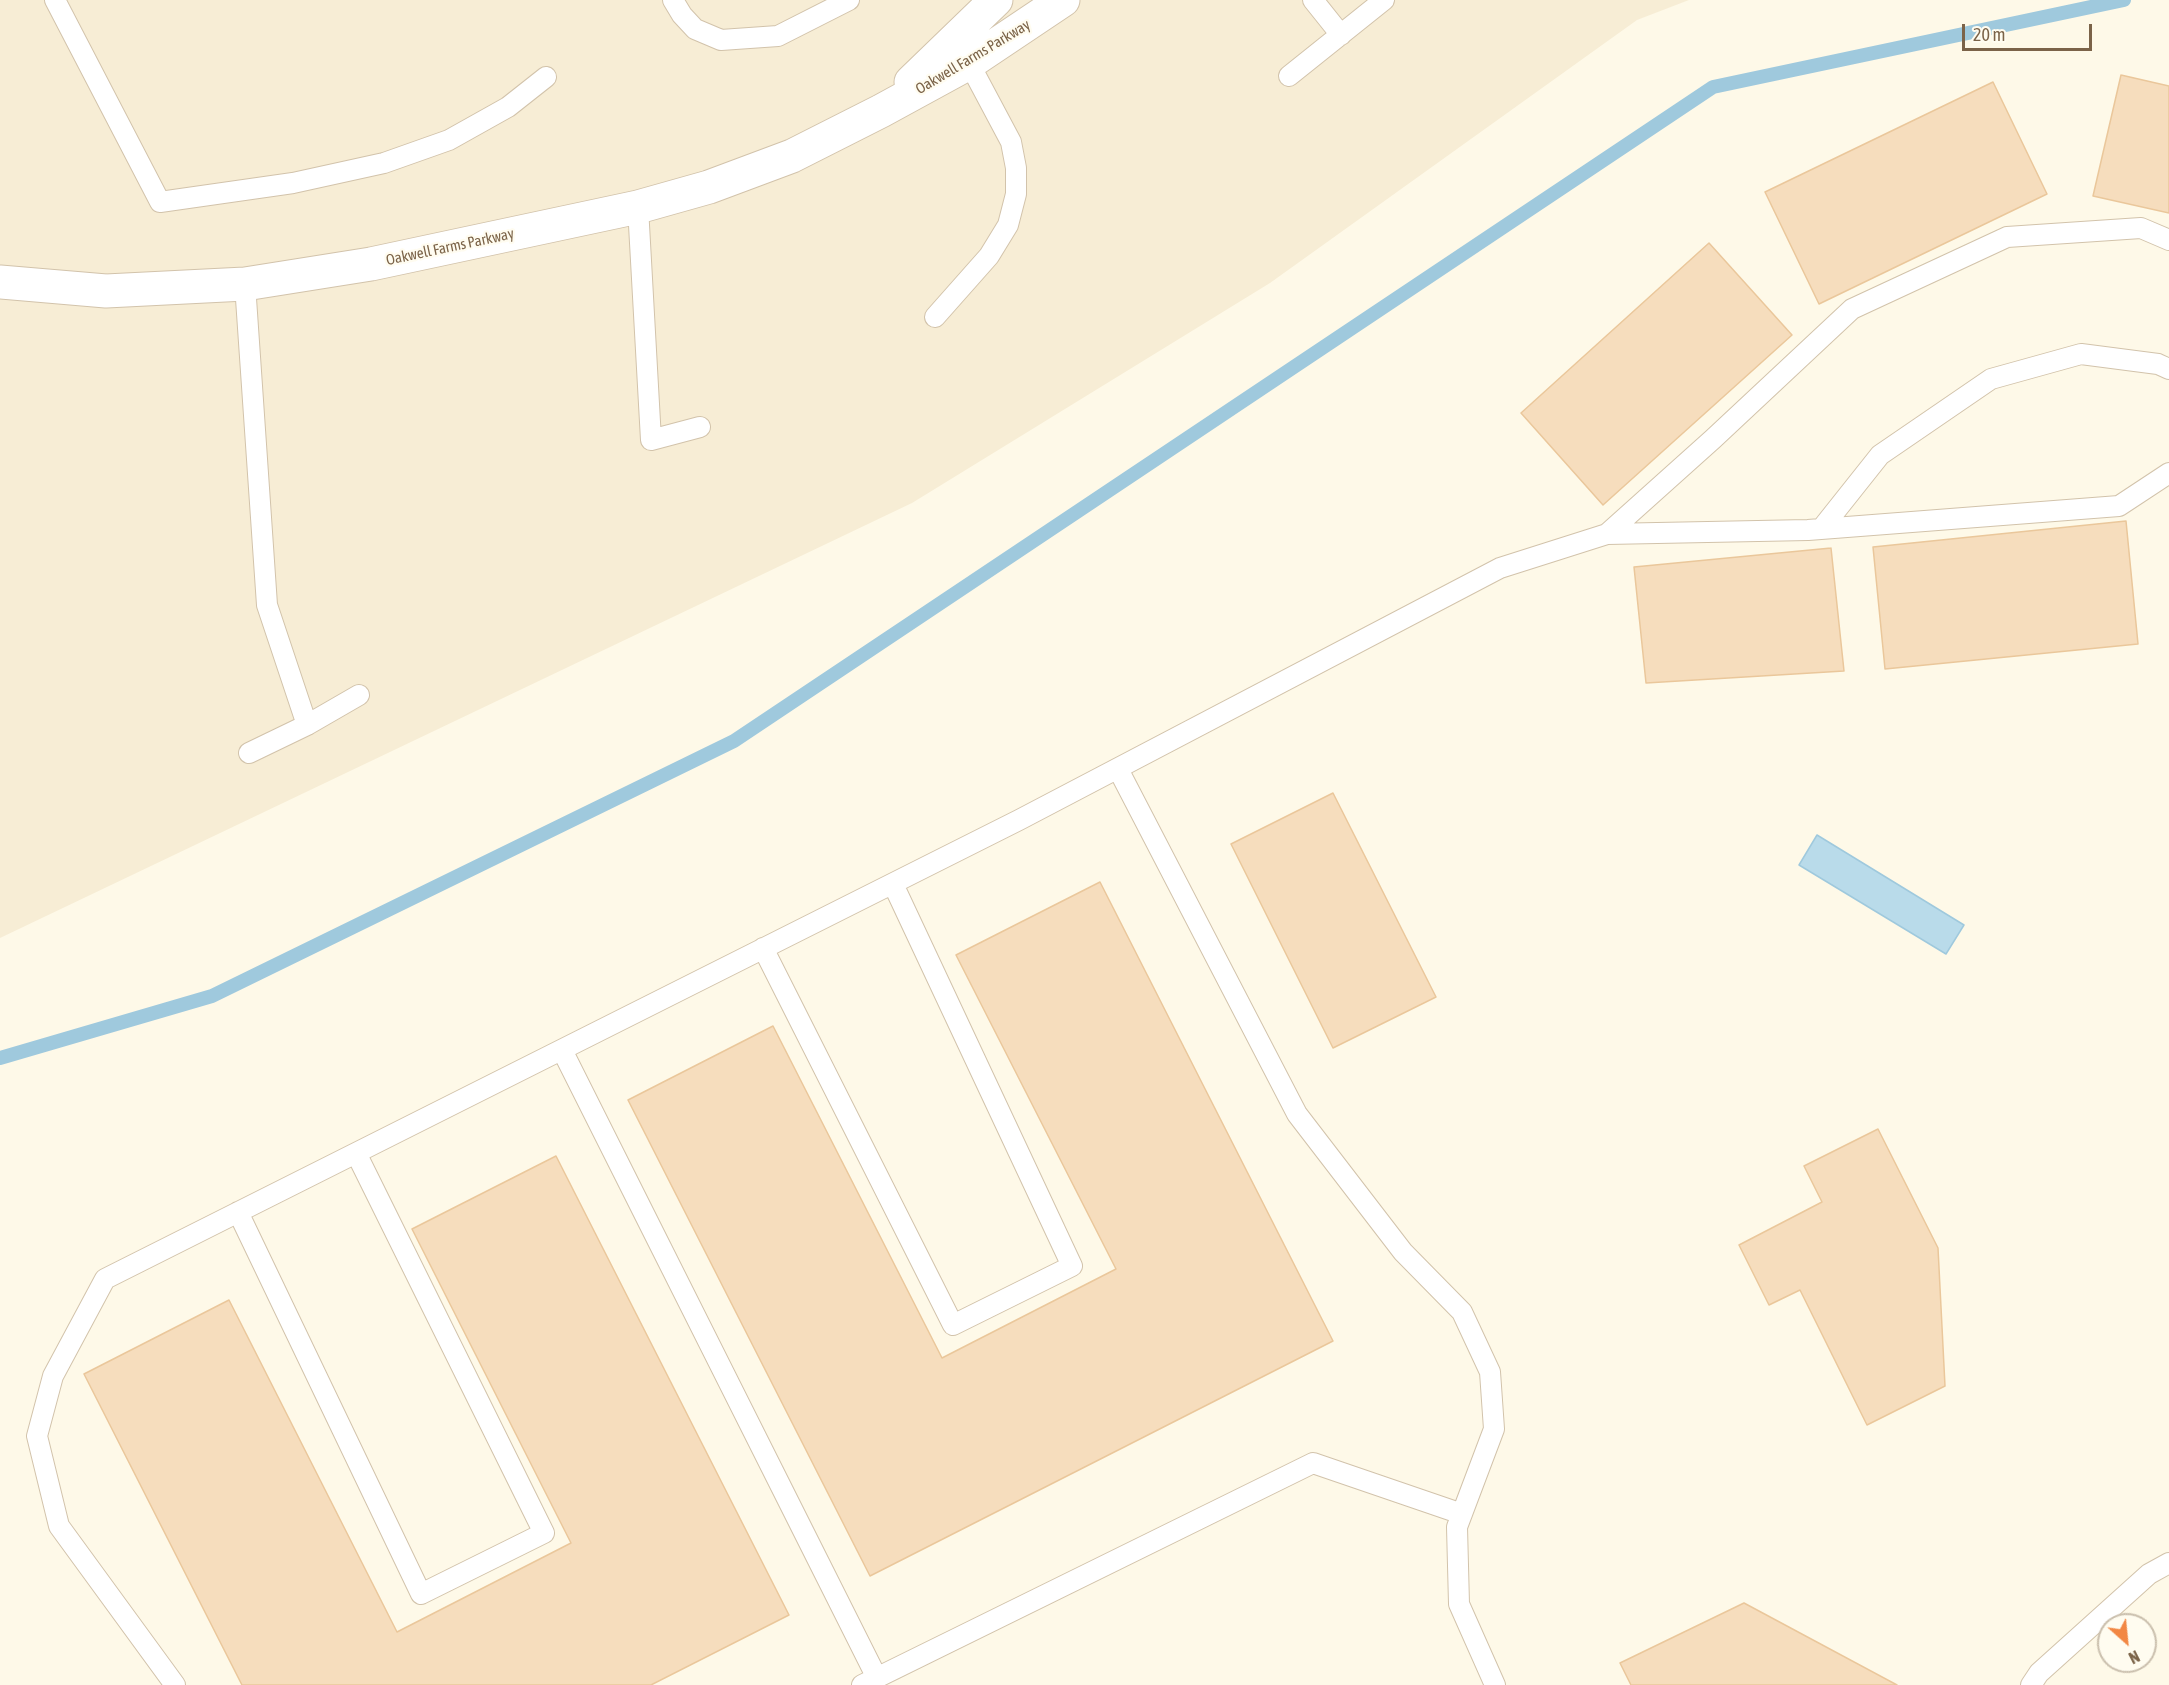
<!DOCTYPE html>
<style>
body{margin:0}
#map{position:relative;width:2169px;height:1685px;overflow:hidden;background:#fef9e8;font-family:"Asap Condensed",sans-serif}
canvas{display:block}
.north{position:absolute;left:2097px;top:1613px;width:60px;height:60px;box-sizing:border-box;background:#fffcf0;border:2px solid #cabfad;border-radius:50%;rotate:153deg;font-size:16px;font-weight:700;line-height:24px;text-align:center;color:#7b6348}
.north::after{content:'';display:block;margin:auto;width:21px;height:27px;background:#f28743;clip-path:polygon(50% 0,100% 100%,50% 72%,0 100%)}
.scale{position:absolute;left:1962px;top:24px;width:130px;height:27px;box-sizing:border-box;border:3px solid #7b6348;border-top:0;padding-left:8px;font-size:18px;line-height:21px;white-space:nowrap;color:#7b6348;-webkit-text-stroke:4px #fffcf0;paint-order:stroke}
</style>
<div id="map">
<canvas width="2169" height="1685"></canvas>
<div class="north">N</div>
<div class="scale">20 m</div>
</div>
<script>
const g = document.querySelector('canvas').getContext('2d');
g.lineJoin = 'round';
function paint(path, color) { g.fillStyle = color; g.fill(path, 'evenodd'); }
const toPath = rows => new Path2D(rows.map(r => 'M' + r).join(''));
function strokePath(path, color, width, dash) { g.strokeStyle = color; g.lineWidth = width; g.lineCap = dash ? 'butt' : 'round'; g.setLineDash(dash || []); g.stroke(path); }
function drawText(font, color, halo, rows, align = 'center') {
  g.font = font + ' "Asap Condensed",sans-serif'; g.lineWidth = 4.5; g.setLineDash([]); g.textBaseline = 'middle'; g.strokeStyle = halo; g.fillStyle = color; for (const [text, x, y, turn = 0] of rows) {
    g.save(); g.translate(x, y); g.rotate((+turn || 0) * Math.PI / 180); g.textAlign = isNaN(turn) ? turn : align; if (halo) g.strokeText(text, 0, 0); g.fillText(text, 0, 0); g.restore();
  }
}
paint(toPath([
 [0,0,1689,0,1637,20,1270,283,912,503,0,938]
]), '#f7edd5');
const water = toPath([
 [1817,835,1964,925,1946,954,1799,865,1817,835]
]);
paint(water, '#b9dbea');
strokePath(water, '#9fc9dd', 1.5);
strokePath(toPath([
 [0,1058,212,996,734,741,1713,87,2124,0]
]), '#9fc9dd', 14);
const building = toPath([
 [2121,75,2169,86,2169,213,2093,196,2121,75],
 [1993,82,2047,194,1819,304,1765,192,1993,82],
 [1709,243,1792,335,1603,505,1521,413,1709,243],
 [2126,521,2138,644,1885,669,1873,547,2126,521],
 [1831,548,1844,671,1646,683,1634,567,1831,548],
 [1333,793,1436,997,1333,1048,1231,844,1333,793],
 [1100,882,1333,1341,870,1576,628,1100,773,1026,942,1358,1116,1269,956,955,1100,882],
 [1878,1129,1938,1248,1945,1386,1867,1425,1800,1290,1769,1305,1739,1245,1822,1202,1804,1166,1878,1129],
 [556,1156,789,1615,651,1685,242,1685,84,1374,229,1300,397,1632,571,1543,412,1229,556,1156],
 [1744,1603,1897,1685,1631,1685,1620,1663,1744,1603]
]);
paint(building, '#f6ddbd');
strokePath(building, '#eac79b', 1.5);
const service = toPath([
 [55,0,160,202,293,183,384,163,449,140,508,107,546,77],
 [673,0,682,15,695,29,721,40,778,36,849,0],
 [1313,0,1341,35],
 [1289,76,1384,0],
 [638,207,651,440,700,427],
 [245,284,267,605,307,725],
 [935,317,989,256,1008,225,1016,194,1016,168,1011,142,969,63],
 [1822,528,1880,455,1991,379,2081,354,2158,364,2169,369],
 [1607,534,1713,439,1852,309,2007,237,2141,228,2169,240],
 [249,753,307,725,359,695],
 [1118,769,1297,1114,1403,1252,1462,1312,1490,1372,1494,1429,1457,1527,1459,1604,1495,1685],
 [763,948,953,1325,1072,1266,893,884],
 [562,1050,877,1678],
 [238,1212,421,1594,544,1533,356,1153],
 [175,1685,59,1526,37,1436,53,1376,105,1279,1019,820,1500,568,1607,534,1808,530,2119,506,2169,473],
 [862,1685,1313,1463,1462,1514],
 [2031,1685,2039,1673,2149,1574,2169,1563]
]);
const minor = toPath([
 [911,82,996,0],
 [0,282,106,291,245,284,371,264,638,207,709,187,792,156,881,111,969,63,1063,0]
]);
strokePath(service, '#d2c3ab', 22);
strokePath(minor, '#d2c3ab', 35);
strokePath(service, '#fff', 20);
strokePath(minor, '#fff', 33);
drawText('15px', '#7b6348', '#fffcf0', [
 ["Oakwell Farms Parkway",973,57,-31],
 ["Oakwell Farms Parkway",450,247,-12]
]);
</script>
